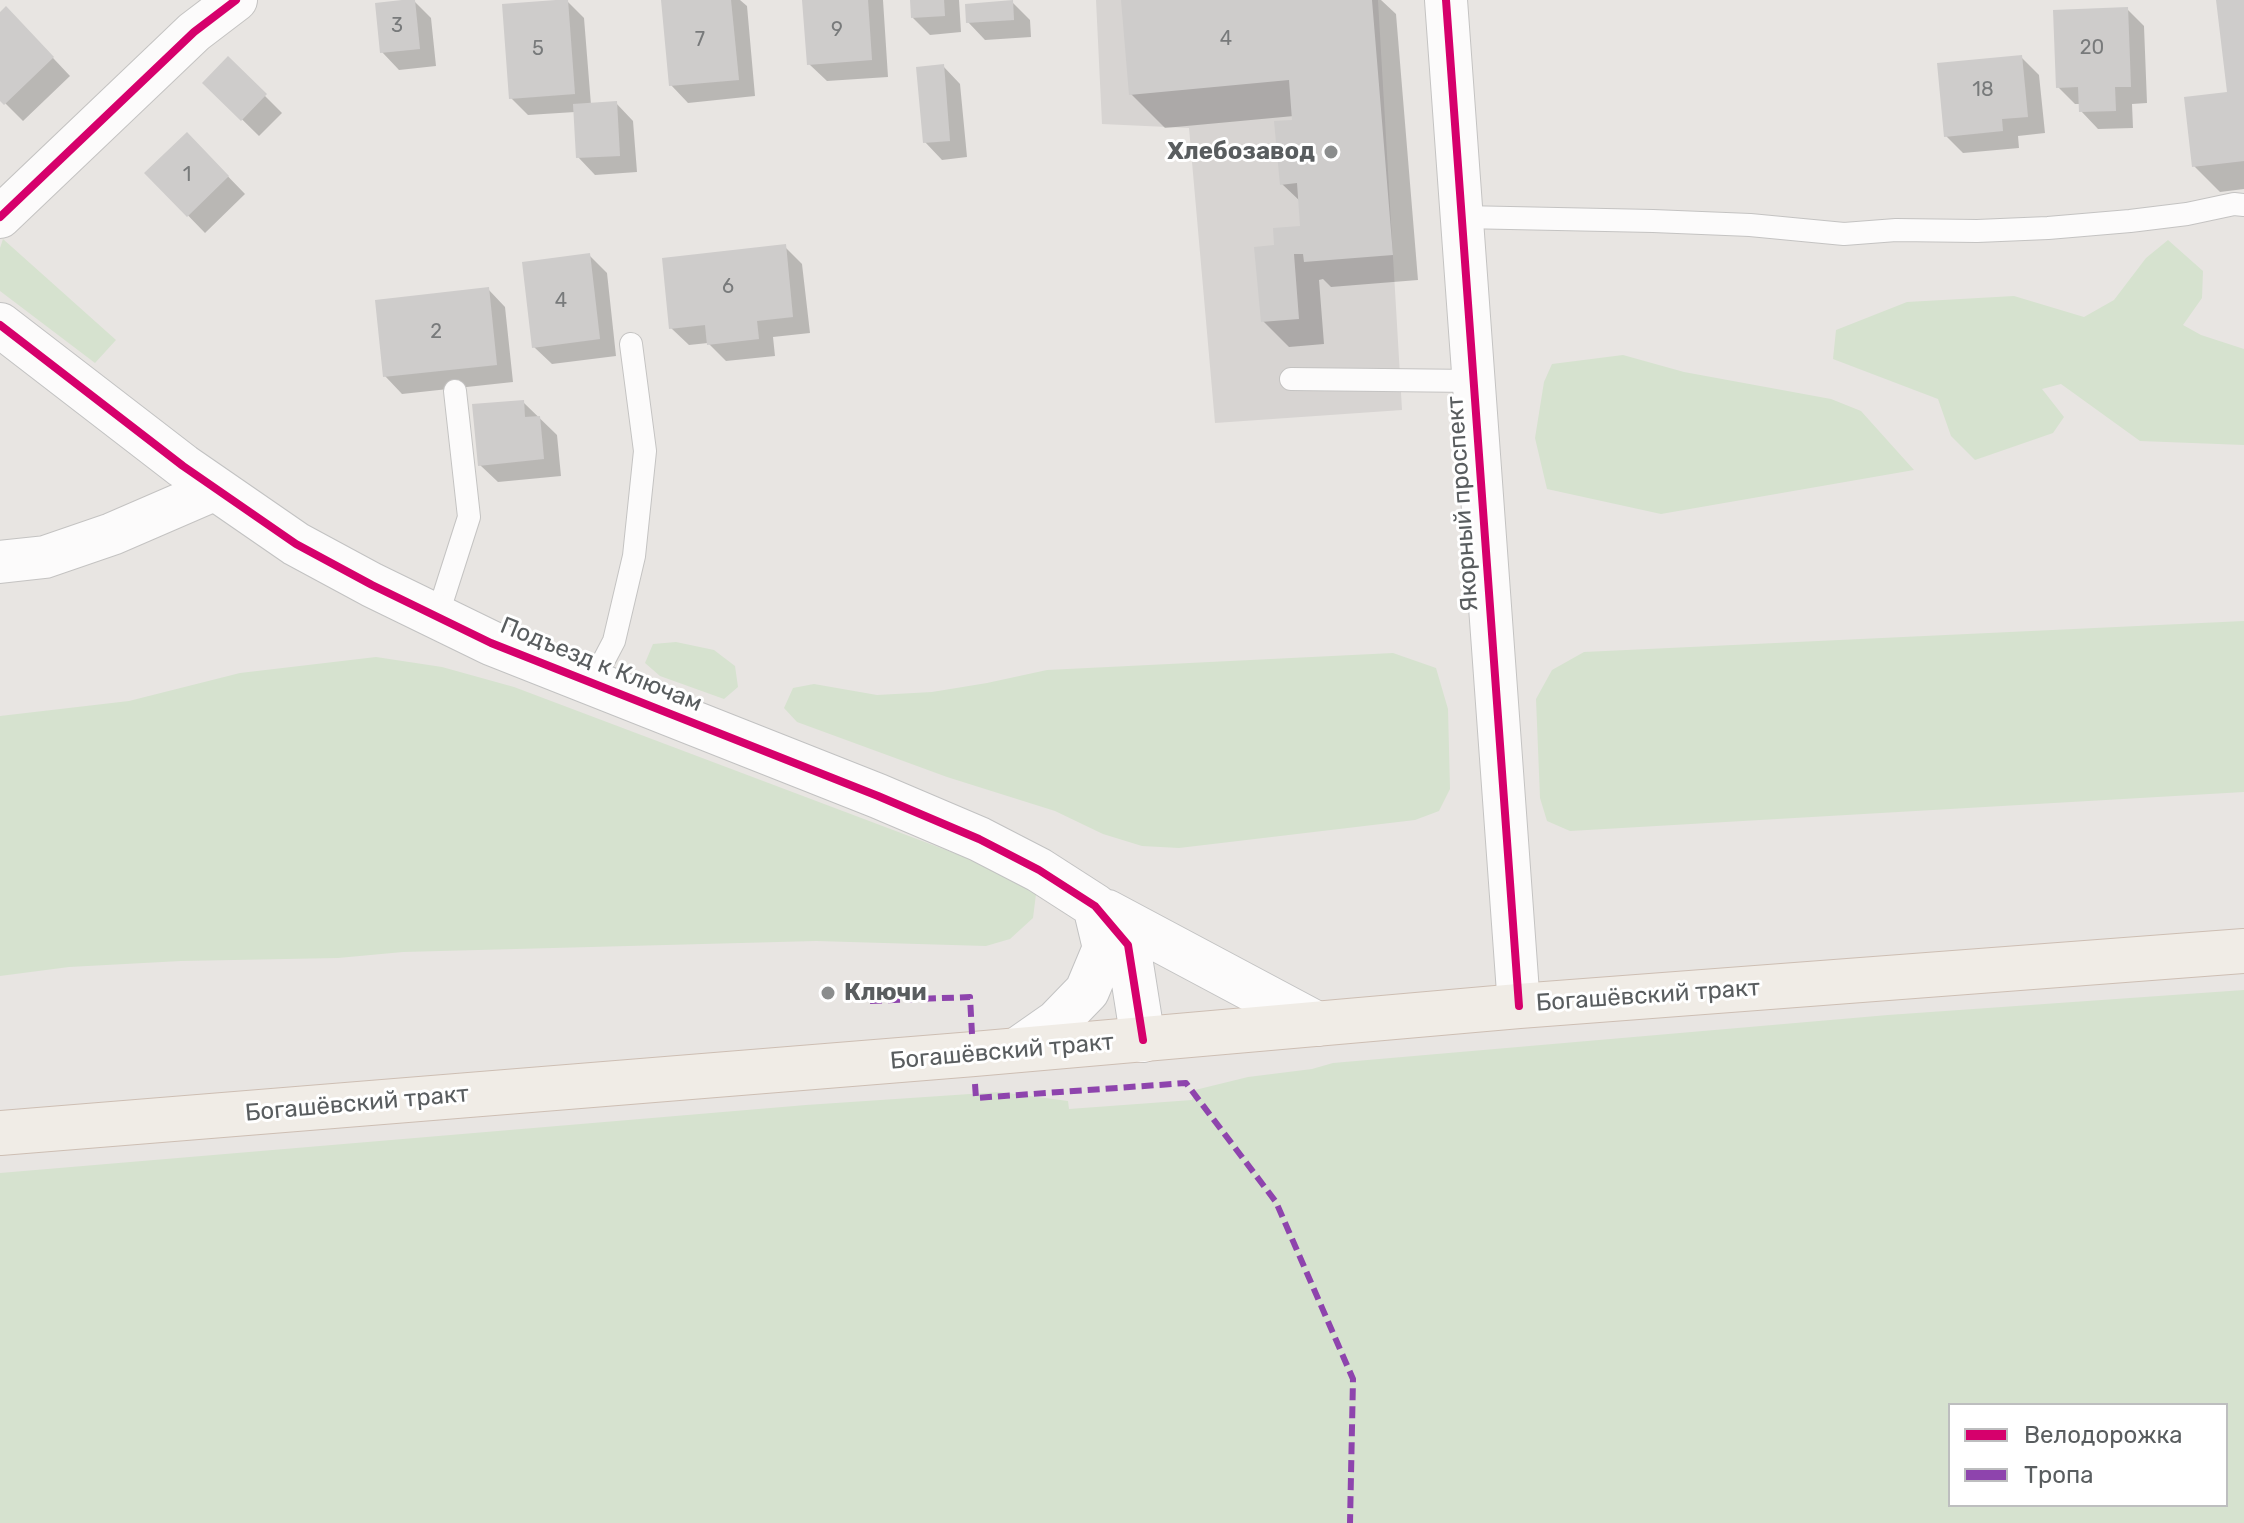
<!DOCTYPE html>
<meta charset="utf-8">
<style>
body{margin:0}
#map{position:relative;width:2244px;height:1523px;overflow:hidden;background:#e8e5e2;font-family:Rubik,sans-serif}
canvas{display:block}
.legend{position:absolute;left:1948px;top:1403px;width:280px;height:104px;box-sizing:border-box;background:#fff;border:2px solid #bdbebf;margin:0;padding:10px 14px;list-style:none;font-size:24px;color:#595d5f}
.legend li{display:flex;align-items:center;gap:16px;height:40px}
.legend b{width:40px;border:2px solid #bdbebf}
</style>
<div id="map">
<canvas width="2244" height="1523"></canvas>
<ul class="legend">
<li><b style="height:10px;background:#d6006c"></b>Велодорожка</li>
<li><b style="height:10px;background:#8e44ad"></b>Тропа</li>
</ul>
</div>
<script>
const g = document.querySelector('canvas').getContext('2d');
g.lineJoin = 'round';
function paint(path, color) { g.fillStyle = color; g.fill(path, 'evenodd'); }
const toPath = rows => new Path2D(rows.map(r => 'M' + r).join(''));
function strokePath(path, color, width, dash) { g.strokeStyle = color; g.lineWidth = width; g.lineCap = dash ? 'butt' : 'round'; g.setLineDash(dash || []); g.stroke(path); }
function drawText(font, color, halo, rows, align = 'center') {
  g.font = font + ' Rubik,sans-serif'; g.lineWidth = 6; g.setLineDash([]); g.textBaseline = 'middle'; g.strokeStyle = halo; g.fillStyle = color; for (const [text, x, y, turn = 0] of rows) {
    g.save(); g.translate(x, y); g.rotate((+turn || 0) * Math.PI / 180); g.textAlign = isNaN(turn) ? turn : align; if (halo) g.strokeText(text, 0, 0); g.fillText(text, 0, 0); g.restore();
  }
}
paint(toPath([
 [1096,0,1378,0,1402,410,1215,423,1189,128,1102,124]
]), '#d7d4d2');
paint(toPath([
 [3,239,116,340,95,363,0,291,0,248],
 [2168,240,2203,271,2202,298,2183,325,2201,335,2244,349,2244,445,2140,441,2061,384,2042,389,2064,417,2053,433,1975,460,1951,436,1938,399,1833,359,1836,330,1907,302,2014,296,2084,317,2114,300,2146,258],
 [1623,355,1684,372,1831,399,1861,411,1914,470,1661,514,1547,489,1535,438,1544,382,1552,364],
 [2244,621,2244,792,1570,831,1547,821,1540,798,1536,699,1552,670,1584,652],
 [676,642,714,650,735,666,738,687,724,699,660,676,645,663,653,644],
 [1393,653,1436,668,1448,709,1450,789,1439,811,1415,820,1179,848,1142,846,1103,834,1055,811,947,777,797,722,784,708,793,688,814,684,877,695,932,692,987,683,1047,670],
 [376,657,442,667,514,687,1023,879,1036,894,1033,918,1010,939,986,946,816,941,403,952,338,958,181,961,69,967,0,976,0,716,129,701,240,673],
 [2244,990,2244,1523,0,1523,0,1173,806,1105,970,1094,1000,1092,1068,1101,1069,1109,1192,1100,1195,1090,1248,1077,1312,1069,1333,1063,1888,1015],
 [1950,1405,2226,1405,2226,1505,1950,1505]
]), '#d6e2cf');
paint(toPath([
 [663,0,740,0,747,6,755,96,688,103,671,85],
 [804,0,883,0,888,77,827,81,809,64],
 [912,0,959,0,961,32,930,35,913,18],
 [1123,0,1381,0,1396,14,1418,280,1331,287,1323,279,1319,280,1324,344,1289,347,1263,321,1303,227,1301,202,1282,184,1294,116,1165,128,1131,94],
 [2218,0,2244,0,2244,189,2220,192,2194,166,2229,94],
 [414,1,431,18,436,66,399,70,382,52],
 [567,1,584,18,591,105,616,103,633,121,637,172,595,175,578,157,575,112,528,115,511,98],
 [1012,2,1030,20,1031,37,985,40,968,22],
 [2127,9,2144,26,2147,103,2132,104,2133,128,2098,129,2081,111,2081,104,2075,104,2058,87],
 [0,15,23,26,70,76,23,121,0,98],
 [2021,57,2039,75,2045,133,2018,136,2019,148,1963,153,1946,136],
 [228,59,282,113,259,136,205,83],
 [943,66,960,84,967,157,942,160,925,142],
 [187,134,245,194,205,233,147,173],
 [785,247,802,264,810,333,773,337,775,356,726,361,708,343,689,345,671,328],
 [590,256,607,273,616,356,552,364,534,347],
 [488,289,505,307,513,382,402,394,385,376],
 [523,402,557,435,561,476,498,482,480,465]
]), '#0003');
paint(toPath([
 [402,0,415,0,420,49,380,53,375,3],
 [556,0,568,0,575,94,509,99,502,4],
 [661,0,731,0,739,80,669,86],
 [802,0,868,0,872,60,807,65],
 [910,0,944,0,945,16,911,18],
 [1013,0,1014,20,966,23,965,4],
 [1121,0,1372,0,1393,255,1304,262,1303,254,1294,254,1299,319,1261,322,1254,247,1274,245,1273,228,1300,226,1297,183,1280,185,1274,121,1292,120,1289,80,1129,95],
 [2216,0,2244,0,2244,161,2192,167,2184,97,2227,92],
 [6,6,54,57,4,105,0,101,0,12],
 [2128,7,2131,87,2115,87,2116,111,2079,112,2078,87,2056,88,2053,10],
 [2022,55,2028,117,2002,119,2003,131,1944,137,1937,63],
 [228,56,267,94,241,121,202,83],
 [944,64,950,141,923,143,916,67],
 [617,101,620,156,576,158,573,104],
 [187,132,229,176,187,217,144,173],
 [786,244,793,317,757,321,759,339,707,345,705,325,669,329,662,258],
 [590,253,600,339,532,348,522,262],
 [489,287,497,365,383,377,375,300],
 [524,400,525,417,540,416,544,459,478,466,472,404]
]), '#cecccb');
const lane = toPath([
 [1462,217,1653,221,1750,225,1844,234,1896,230,1977,231,2048,228,2130,221,2187,214,2234,204,2244,205],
 [1291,379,1474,381],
 [437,617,469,517,455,391],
 [592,683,614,641,634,556,645,451,631,344]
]);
const street = toPath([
 [1446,0,1519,1006],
 [0,217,171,54,194,32,236,0],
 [0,562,45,557,112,534,216,489]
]);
const secondary = toPath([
 [0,325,183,466,296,544,372,585,491,643,878,796,979,839,1039,870,1095,906,1128,945,1143,1040],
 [1107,912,1317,1024],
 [1017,1050,1057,1022,1087,991,1105,948,1095,906]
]);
const primary = toPath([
 [0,1133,974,1054,1519,1006,2244,951]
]);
strokePath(lane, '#c4c3c2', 24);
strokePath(street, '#c4c3c2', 44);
strokePath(secondary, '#c2c2c2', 46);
strokePath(primary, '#cdbeb3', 46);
strokePath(lane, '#fcfbfb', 22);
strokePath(street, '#fcfbfb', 42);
strokePath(secondary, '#fcfbfb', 44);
strokePath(primary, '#f0ece6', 44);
strokePath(toPath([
 [870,1001,970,997,972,1034],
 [975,1084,976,1098,1186,1083,1276,1202,1353,1379,1350,1523]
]), '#8e44ad', 6, [12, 6]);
strokePath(toPath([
 [1446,0,1519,1006],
 [0,217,171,54,194,32,236,0],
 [0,325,183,466,296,544,372,585,491,643,878,796,979,839,1039,870,1095,906,1128,945,1143,1040]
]), '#d6006c', 8);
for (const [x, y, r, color] of [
 [1331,152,8,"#8b8d8d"],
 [828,993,8,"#8b8d8d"]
]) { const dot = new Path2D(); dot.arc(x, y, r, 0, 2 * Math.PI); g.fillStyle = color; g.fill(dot); strokePath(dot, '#fff', 3); }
drawText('20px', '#787a7b', null, [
 ["3",397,26],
 ["9",837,30],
 ["4",1226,39],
 ["7",700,40],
 ["20",2092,48],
 ["5",538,49],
 ["18",1983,90],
 ["1",187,175],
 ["6",728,287],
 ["4",561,301],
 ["2",436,332]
]);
drawText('bold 24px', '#595d5f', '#fff', [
 ["Хлебозавод",1315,152],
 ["Ключи",844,993,"left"]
], 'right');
drawText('24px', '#595d5f', '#fff', [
 ["Якорный проспект",1463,504,-94],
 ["Подъезд к Ключам",601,665,22],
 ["Богашёвский тракт",1648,996,-4],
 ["Богашёвский тракт",1002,1052,-5],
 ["Богашёвский тракт",357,1104,-5]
]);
</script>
